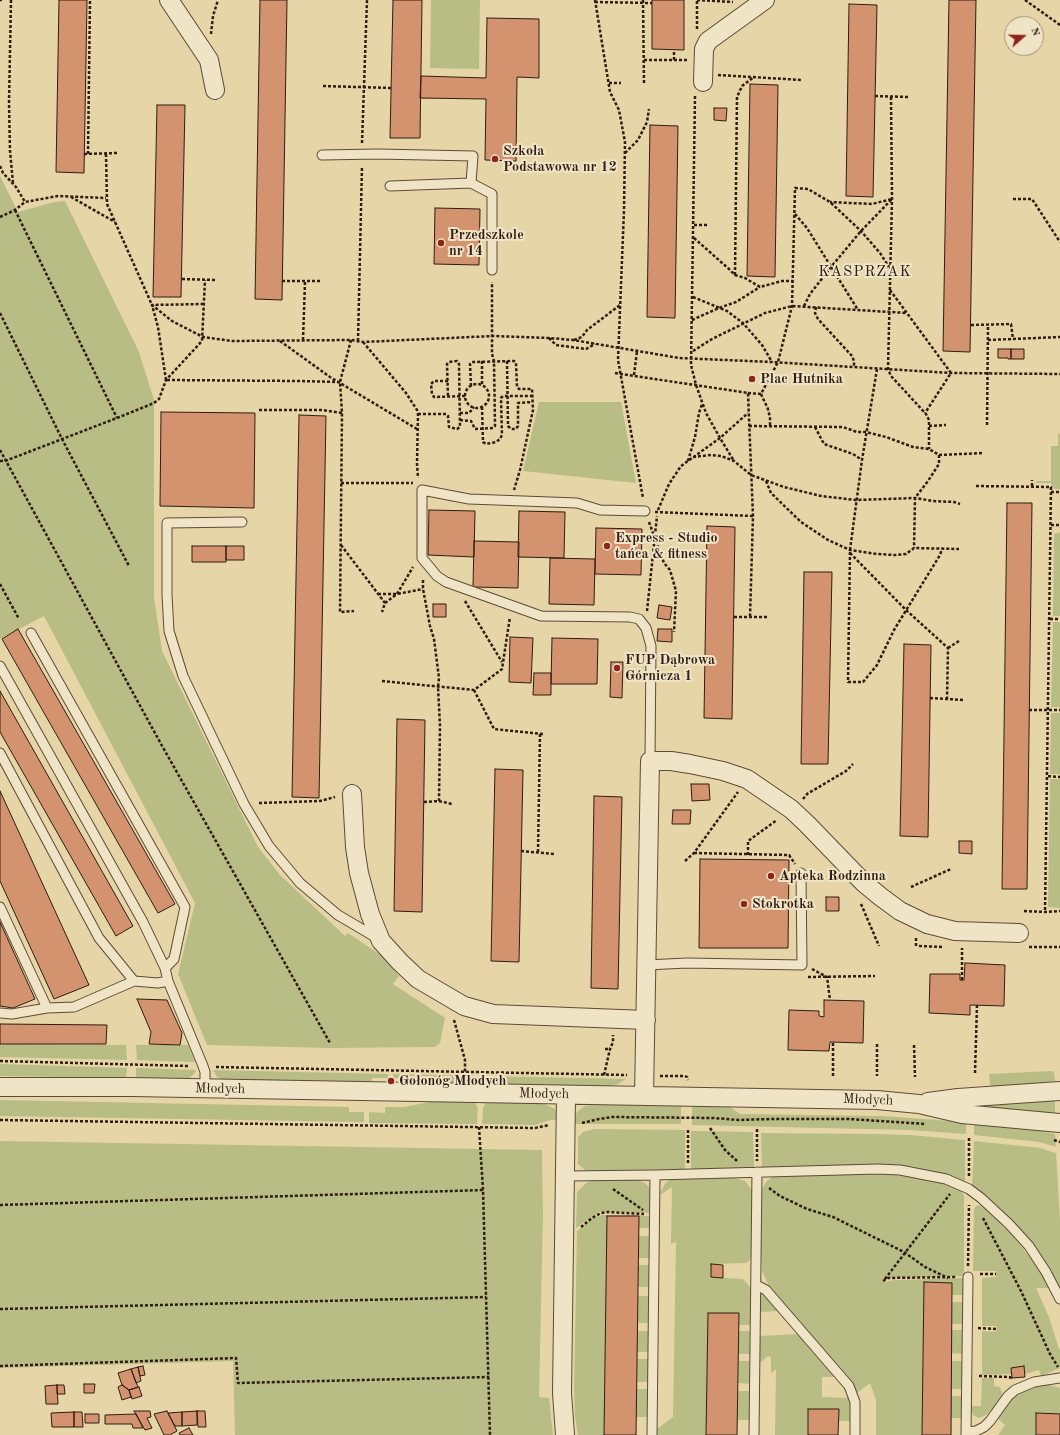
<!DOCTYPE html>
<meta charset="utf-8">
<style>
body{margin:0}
#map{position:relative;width:1060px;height:1435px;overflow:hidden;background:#e6d5a7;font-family:"Old Standard TT",serif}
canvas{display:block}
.north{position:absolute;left:1004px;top:16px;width:40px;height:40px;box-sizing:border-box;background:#efe4c6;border:1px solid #a3947e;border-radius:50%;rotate:70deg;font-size:11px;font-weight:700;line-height:16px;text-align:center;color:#301c13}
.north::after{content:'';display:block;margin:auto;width:14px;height:18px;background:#8f2418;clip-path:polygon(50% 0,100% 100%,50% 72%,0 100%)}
</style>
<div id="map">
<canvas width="1060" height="1435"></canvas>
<div class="north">N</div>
</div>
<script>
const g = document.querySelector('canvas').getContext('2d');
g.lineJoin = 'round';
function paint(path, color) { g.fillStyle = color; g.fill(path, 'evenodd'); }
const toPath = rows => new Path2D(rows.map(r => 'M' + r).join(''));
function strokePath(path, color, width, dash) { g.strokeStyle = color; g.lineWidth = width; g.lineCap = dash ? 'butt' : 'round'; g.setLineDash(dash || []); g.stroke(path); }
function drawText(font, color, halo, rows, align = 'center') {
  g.font = font + ' "Old Standard TT",serif'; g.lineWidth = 4; g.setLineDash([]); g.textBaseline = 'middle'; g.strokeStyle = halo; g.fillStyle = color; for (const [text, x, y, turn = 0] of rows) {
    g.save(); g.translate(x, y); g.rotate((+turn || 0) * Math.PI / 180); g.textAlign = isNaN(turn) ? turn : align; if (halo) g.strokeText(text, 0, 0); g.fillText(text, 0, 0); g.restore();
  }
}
paint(toPath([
 [431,0,480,0,479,69,430,68],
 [0,176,18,212,54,202,65,201,139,352,154,400,154,597,162,651,258,847,280,875,345,936,348,933,382,956,399,976,393,984,445,1018,440,1043,435,1047,329,1048,207,1045,178,974,195,903,44,616,0,639],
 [539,402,621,402,636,483,523,471],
 [1058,434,1060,434,1060,489,1054,489,1051,483,1036,483,1036,481,1051,481,1051,446,1058,446],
 [1060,532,1060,616,1053,616,1054,534],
 [1053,622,1060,622,1060,707,1051,707],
 [1051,713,1060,713,1060,774,1050,774],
 [1050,779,1060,779,1060,908,1048,907],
 [0,1044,126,1045,127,1060,0,1057],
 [136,1045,188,1045,195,1062,137,1060],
 [0,1064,127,1068,126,1078,0,1076],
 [136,1068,196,1070,194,1074,188,1079,136,1078],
 [213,1070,388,1074,388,1078,372,1078,372,1082,224,1080,217,1077],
 [1051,1071,1054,1072,1055,1081,1042,1083,990,1087,989,1074],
 [393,1074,475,1076,475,1085,409,1083,409,1078,394,1078],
 [486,1076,626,1079,618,1084,605,1087,485,1085],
 [0,1100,349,1107,349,1112,364,1112,364,1122,0,1116],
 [435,1101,475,1102,478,1108,477,1124,369,1123,369,1112,385,1113,385,1107,404,1107],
 [1055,1101,1055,1113,977,1107,976,1105],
 [486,1102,542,1103,555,1109,558,1114,558,1120,550,1120,535,1125,482,1124,483,1108],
 [595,1104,681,1105,681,1124,573,1124,574,1118,577,1112,585,1106],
 [692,1105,728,1106,740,1114,881,1116,966,1122,966,1134,910,1130,692,1125],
 [974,1123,1030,1129,1055,1134,1056,1147,1039,1142,974,1135],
 [594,1129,685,1130,685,1169,593,1171,585,1170,578,1164,578,1137,583,1132],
 [691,1131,753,1132,754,1167,691,1169],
 [761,1133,874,1134,910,1135,965,1140,965,1182,937,1172,902,1166,865,1165,762,1167],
 [0,1141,542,1150,543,1215,539,1397,549,1398,553,1435,235,1435,233,1361,0,1368],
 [974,1141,1040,1148,1056,1153,1060,1221,1060,1289,1055,1278,1043,1259,972,1188],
 [885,1174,932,1179,959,1189,964,1195,964,1276,889,1278,882,1280,884,1282,894,1280,964,1278,963,1295,952,1295,952,1283,924,1283,922,1435,876,1435,876,1400,870,1383,857,1393,843,1372,769,1286,762,1271,761,1250,762,1189,766,1182,772,1177,782,1175],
 [732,1177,745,1181,752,1190,752,1257,748,1262,745,1263,711,1264,711,1277,743,1279,748,1284,751,1290,750,1325,739,1325,739,1313,708,1313,706,1435,657,1435,657,1429,673,1417,676,1242,671,1244,672,1187,660,1195,661,1191,665,1184,669,1180,674,1179],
 [637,1179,646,1184,651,1190,651,1213,610,1211,599,1212,576,1228,577,1192,586,1183,594,1180],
 [980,1205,993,1216,1010,1233,1037,1266,1050,1288,1036,1288,1049,1317,1059,1349,1060,1349,1060,1368,1051,1372,1041,1376,1039,1370,1025,1374,1024,1366,1011,1368,1012,1374,982,1375,982,1331,996,1332,997,1329,996,1326,982,1326,982,1278,996,1277,996,1271,973,1271,974,1210,976,1206],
 [602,1215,640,1215,651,1217,650,1228,639,1228,639,1216,607,1216,604,1435,578,1435,575,1417,574,1389,577,1231,593,1218],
 [639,1236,650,1236,650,1258,639,1258],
 [638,1265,650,1265,650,1287,638,1287],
 [761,1294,765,1295,778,1311,760,1312,760,1296],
 [638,1296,650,1296,649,1323,638,1323],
 [952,1302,963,1302,963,1324,952,1324],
 [952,1330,963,1330,963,1354,951,1353],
 [637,1331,649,1331,649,1352,637,1352],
 [739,1331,751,1331,751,1354,739,1354],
 [798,1334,834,1377,822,1377,822,1397,849,1398,850,1404,850,1421,839,1421,839,1409,808,1409,808,1435,775,1435,776,1369,771,1373,771,1357,768,1356,760,1363,760,1336],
 [637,1359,649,1359,649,1382,637,1382],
 [739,1361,750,1361,750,1384,738,1383],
 [951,1361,962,1361,962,1389,951,1389],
 [982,1378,994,1378,994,1386,1000,1387,1003,1397,986,1415,979,1418,973,1415,971,1408,971,1406,981,1406],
 [1046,1384,1060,1388,1060,1414,1037,1414,1036,1435,998,1435,1005,1425,997,1418,1013,1398,1024,1391],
 [636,1389,649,1389,648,1417,636,1417],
 [738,1391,750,1391,749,1420,738,1420],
 [951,1396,962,1396,962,1418,951,1418]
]), '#b7bd85');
const building = toPath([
 [59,0,87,0,84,173,56,172,59,0],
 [260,0,287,0,282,300,255,299,260,0],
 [393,0,422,0,420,138,390,138,393,0],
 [652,0,684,0,684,50,652,49,652,0],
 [949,0,976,0,970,352,943,351,949,0],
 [849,4,877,5,873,197,846,196,849,4],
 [487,18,539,19,539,78,517,77,516,161,485,160,486,99,420,98,421,76,486,78,487,18],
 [750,84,778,85,775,277,747,276,750,84],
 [157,105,185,105,181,297,153,297,157,105],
 [714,108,727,108,726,121,714,120,714,108],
 [650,125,678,126,675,318,647,317,650,125],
 [435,208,480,209,479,265,434,264,435,208],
 [998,349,1011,349,1011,359,1008,359,1008,358,998,358,998,349],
 [1011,349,1024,349,1024,359,1011,359,1011,349],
 [161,412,255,413,254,508,160,506,161,412],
 [299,415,326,416,319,798,292,797,299,415],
 [1007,503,1032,503,1027,889,1002,889,1007,503],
 [429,510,475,511,474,557,428,555,429,510],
 [519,511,565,512,564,558,518,557,519,511],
 [707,526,735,527,732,719,704,718,707,526],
 [596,528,642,529,641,575,595,574,596,528],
 [474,541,519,542,518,588,473,587,474,541],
 [192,546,226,546,226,562,192,562,192,546],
 [226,546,244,546,244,560,226,560,226,546],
 [550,558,595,559,594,605,549,604,550,558],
 [804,572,832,572,828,764,801,764,804,572],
 [433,604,446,604,446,617,433,617,433,604],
 [659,605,672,607,670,620,657,618,659,605],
 [18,629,175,904,158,913,2,639,18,629],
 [658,629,672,629,672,642,657,641,658,629],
 [510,637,533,638,531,683,509,682,510,637],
 [552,638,598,639,597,684,551,684,552,638],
 [904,644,931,645,928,837,900,836,904,644],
 [611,662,623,662,622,698,610,697,611,662],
 [534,673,551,673,551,695,533,695,534,673],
 [0,691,133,926,116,936,0,732,0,691],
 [397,719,425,720,422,912,394,911,397,719],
 [495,769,523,770,519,962,491,961,495,769],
 [691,784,709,784,710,800,692,801,691,784],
 [0,791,89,985,54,999,0,881,0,791],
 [594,796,622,797,618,989,591,988,594,796],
 [673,810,691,810,690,824,672,824,673,810],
 [959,841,972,841,972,854,959,853,959,841],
 [700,859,789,860,788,948,699,948,700,859],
 [826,897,839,897,839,911,826,911,826,897],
 [0,922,35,999,13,1008,0,1006,0,922],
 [965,963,1005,965,1004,1006,970,1005,970,1015,929,1013,930,974,960,974,960,980,964,980,965,963],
 [137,999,167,1000,182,1033,180,1045,149,1044,151,1032,137,999],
 [824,1000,864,1001,863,1043,830,1042,829,1051,788,1050,789,1010,819,1011,819,1016,824,1017,824,1000],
 [0,1024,107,1025,106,1044,0,1044,0,1024],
 [607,1216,639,1216,636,1435,604,1435,607,1216],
 [711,1264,723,1265,723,1278,711,1277,711,1264],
 [924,1282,952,1283,951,1435,922,1435,924,1282],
 [708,1313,739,1313,737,1435,706,1435,708,1313],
 [143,1366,145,1375,140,1376,138,1367,143,1366],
 [1024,1366,1025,1377,1012,1378,1011,1368,1024,1366],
 [138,1367,141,1381,136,1383,131,1369,138,1367],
 [131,1369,138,1387,129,1390,122,1385,118,1373,131,1369],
 [84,1384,95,1384,94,1393,84,1393,84,1384],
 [57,1385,64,1385,65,1394,57,1394,57,1385],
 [57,1385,58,1404,46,1404,45,1386,57,1385],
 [122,1385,129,1390,131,1397,122,1400,118,1387,122,1385],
 [139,1387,142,1396,132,1399,129,1390,139,1387],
 [808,1409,839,1409,838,1435,808,1435,808,1409],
 [134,1411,150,1411,151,1417,147,1418,152,1428,145,1430,134,1411],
 [167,1411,177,1431,170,1435,164,1435,154,1414,167,1411],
 [197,1411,197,1425,182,1426,182,1412,197,1411],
 [197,1411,205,1411,206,1427,198,1427,197,1411],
 [74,1412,74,1427,52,1427,51,1413,74,1412],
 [74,1412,82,1412,83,1427,74,1427,74,1412],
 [182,1412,182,1426,175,1426,168,1413,182,1412],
 [1036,1413,1060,1414,1060,1435,1036,1435,1036,1413],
 [85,1414,99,1414,99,1423,85,1423,85,1414],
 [136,1414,143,1428,133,1428,132,1424,105,1424,105,1415,136,1414],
 [189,1428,193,1435,180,1435,179,1433,189,1428]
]);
paint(building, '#d2936e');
strokePath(building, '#301c13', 1);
const service = toPath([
 [322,155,378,154,473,156,471,183,492,194,492,270],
 [390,186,471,183],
 [645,511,600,510,577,503,469,499,422,490,422,558,437,576,446,582,541,616,630,617,639,619,646,628,651,646,650,761],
 [242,522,167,523,167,595,169,631,183,676,244,804,269,846,300,883,338,915,377,938],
 [31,633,185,907,174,959,165,968],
 [0,666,143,922,165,968,168,981],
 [0,753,99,938,134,981],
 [0,907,47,1008],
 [646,965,687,963,802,965,801,873],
 [0,1013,12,1014,47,1008,74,1007,134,981,158,983,168,981,203,1066,205,1072,205,1088],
 [564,1176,655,1175,878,1169,900,1170,946,1179,969,1189,981,1198,1009,1224,1029,1246,1046,1272,1060,1299],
 [756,1285,766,1290,849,1386,855,1402,855,1435],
 [966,1432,976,1431,984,1427,990,1421,1008,1396,1015,1390,1034,1382,1060,1378],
 [652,1435,655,1175],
 [754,1435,757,1172],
 [966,1435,968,1277]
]);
const minor = toPath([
 [169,0,209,60,215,90],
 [703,82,704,49,708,41,765,0],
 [352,794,355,847,359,873,370,914,381,941,400,962,418,979,464,1006,493,1014,646,1020],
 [0,1087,131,1087,877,1100,919,1104,962,1114,1060,1123],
 [644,1096,650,761,671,761,690,764,723,771,747,779,791,809,807,824,864,883,881,897,900,911,927,924,955,931,1019,933],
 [928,1102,958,1098,1060,1091],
 [565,1435,562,1393,566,1095]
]);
strokePath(service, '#5e4a38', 11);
strokePath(minor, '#5e4a38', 20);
strokePath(toPath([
 [0,0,2,0],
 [11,0,9,103,10,151,13,183],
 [595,0,610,92,619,110,625,142,624,210,618,360,643,498],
 [643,0,644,83],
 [697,0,733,2],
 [1025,0,1060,25],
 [595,2,652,3],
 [697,29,697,1],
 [211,34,213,16,218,0],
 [644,60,688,60],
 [674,60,674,50],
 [718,75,802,80],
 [609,83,621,83],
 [323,86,391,88],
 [695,96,691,365,696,385,706,413,720,438,734,461],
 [875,96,909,97],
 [891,97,892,199,888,369,891,376,926,414,929,420,929,449],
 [362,143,367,0],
 [625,153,638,140,647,122,649,109],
 [84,154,118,153],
 [88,154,90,0],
 [106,154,107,204,152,305,172,321,203,337,232,341,351,340,363,342,493,336,549,338,573,340,679,358,772,362,951,373,1060,374],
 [0,166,3,173,16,187,25,202,58,196,106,198],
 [71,197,115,222],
 [1013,199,1032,199,1060,242],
 [15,210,117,418],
 [795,214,807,228,858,310],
 [0,217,15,210,25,202],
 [694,225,708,225],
 [694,238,729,269,735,275,745,278,760,287,782,281,793,281],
 [735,275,737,97,742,86,754,77],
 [182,279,215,280],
 [282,281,320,281],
 [890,290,951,373,925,413],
 [693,297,727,311,743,323,762,345,772,362],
 [804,306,810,294,831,267,861,231,892,199,872,204,830,202],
 [816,307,815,313,818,319,852,356,854,361,854,367],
 [0,313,62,439,129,566],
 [692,320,719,308,736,302,760,287],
 [971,325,1011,324,1013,339],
 [549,338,556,345,586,349,595,344],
 [303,340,305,282],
 [351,340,340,382,342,413,340,612,354,611],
 [574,340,582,337,587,330,620,305],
 [988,340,1060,337],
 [280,341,330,377,417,429],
 [358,341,362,166],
 [363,342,406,393,417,410,418,414,417,464,418,478],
 [693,351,712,339,765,313,792,306,907,313],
 [482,361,482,386],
 [507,361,508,426,511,429,516,429,518,426,518,403,532,402],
 [877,369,862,460,850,550,848,682,863,682,877,665,894,630,940,555,942,549],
 [615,373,748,393,753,516,750,617],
 [634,375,637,351],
 [166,380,158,327,152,305,204,304],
 [167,380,297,381,340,382],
 [448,381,434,381,431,384,432,394,434,397,465,396],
 '465 396a12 12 0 1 1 24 0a12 12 0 1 1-24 0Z',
 [471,386,470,364,472,362,514,361,516,363,517,387,519,389,532,389,533,410,520,470,514,490],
 [748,393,761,394,778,362,792,306,795,188,808,189,830,202,861,231,880,253,889,267],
 [761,394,768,409,770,418,770,426],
 [482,407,483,442,486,444,496,442,500,439,502,435,501,398,503,396,532,396],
 [259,410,322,410,342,413],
 [460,413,469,413,474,407],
 [418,414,446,414,448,416,449,427,457,429,460,427,459,364,457,361,449,362,447,364,448,397],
 [460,420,471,421,475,429,493,428,495,426,494,361,492,354,492,282],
 [987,425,988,325],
 [749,426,843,427,857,432,866,432,886,437,913,447,929,449,939,455,939,464,928,481,915,498,914,548],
 [929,426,946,425],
 [815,427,824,444,853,454,862,460],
 [0,450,161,744,330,1043],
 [939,455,984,453],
 [693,457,711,455,721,456,734,461,751,475,784,487,821,496,856,500,915,498,933,501,954,502,960,504],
 [0,461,5,461,117,418,154,403,159,399,166,380,202,341,205,280],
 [688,461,695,437,699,413,702,404],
 [766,481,771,493,801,522,828,540,850,550,877,554,895,555,906,554,914,548,959,549],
 [341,483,413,483],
 [976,486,1051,487,1045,912],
 [1032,486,1032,480],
 [1051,492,1060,492],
 [658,510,669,484,681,466,720,438,748,413],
 [655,512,753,516],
 [649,522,664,563,670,570,676,591,674,632],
 [1051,525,1060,525],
 [341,545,385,603,382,612],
 [850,553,906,610,948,648,947,699],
 [423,580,423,589,430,626,434,639,439,678,438,687,440,726,439,801],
 [0,584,19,619],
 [378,594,397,594,423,589],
 [465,601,502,662],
 [385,603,397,594,413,567],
 [647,611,657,516],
 [734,617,767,617],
 [1050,619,1060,619],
 [948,648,959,641],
 [382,681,474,690,502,669,510,617],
 [474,690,494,729,543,734],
 [930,698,964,700],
 [1029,710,1060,710],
 [1048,776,1060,777],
 [803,799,807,794,846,771,853,764],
 [424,802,439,801,452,804],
 [259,803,320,801,335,797],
 [521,851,554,854],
 [538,852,540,734],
 [694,853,789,855,795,864],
 [748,855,748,841,777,820],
 [685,861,694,853,738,792],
 [911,887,951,869],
 [861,904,879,946],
 [1024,911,1045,912,1060,911],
 [916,946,916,937],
 [919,946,943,947],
 [1029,947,1060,947],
 [812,969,827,977,830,1000],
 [808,977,875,976],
 [962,980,962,948],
 [454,1020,465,1060,465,1072],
 [877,1044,877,1076],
 [914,1045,915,1077],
 [605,1049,610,1049],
 [0,1061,189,1066],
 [216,1067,627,1075],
 [975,1073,977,1005],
 [604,1075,610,1049,613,1042,613,1035],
 [660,1076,685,1076,687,1077,688,1080],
 [833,1076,833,1042],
 [0,1120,535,1128,549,1125],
 [582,1123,599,1119,612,1117,714,1118,739,1120,771,1119,849,1119,926,1124],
 [479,1127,483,1190,490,1435],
 [710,1128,725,1150,737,1161],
 [757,1129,757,1161],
 [1054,1140,1060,1142],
 [688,1163,688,1128],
 [969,1176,969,1138],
 [769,1188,780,1196,807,1209,833,1217,904,1252,925,1267,948,1278],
 [613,1189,643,1210],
 [0,1205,483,1190],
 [983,1218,1021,1291,1050,1354,1058,1367],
 [581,1227,592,1218,601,1213,608,1212,644,1214],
 [968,1266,969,1205],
 [980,1274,996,1274],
 [885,1279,950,1194],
 [883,1281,888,1278,956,1277],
 [0,1309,486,1297],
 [978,1328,997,1329],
 [0,1366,236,1358,238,1383,489,1377],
 [979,1376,1009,1377,1012,1378]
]), '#301c13', 2.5, [3, 2]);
strokePath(service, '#efe4c6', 9);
strokePath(minor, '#efe4c6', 18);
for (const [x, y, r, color] of [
 [495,159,4,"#8f2418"],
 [441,243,4,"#8f2418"],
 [752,379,4,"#8f2418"],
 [607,546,4,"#8f2418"],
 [617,668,4,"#8f2418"],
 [771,876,4,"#8f2418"],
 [744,904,4,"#8f2418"],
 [391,1081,4,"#8f2418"]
]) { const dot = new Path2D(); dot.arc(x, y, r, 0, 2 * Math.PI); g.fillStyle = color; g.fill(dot); strokePath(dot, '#efe4c6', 1.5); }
drawText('bold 14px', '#301c13', '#efe4c6', [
 ["Szkoła",503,151],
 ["Podstawowa nr 12",503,167],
 ["Przedszkole",449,235],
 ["nr 14",449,251],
 ["Plac Hutnika",760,379],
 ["Express - Studio",615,538],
 ["tańca & fitness",615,554],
 ["FUP Dąbrowa",625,660],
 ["Górnicza 1",625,676],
 ["Apteka Rodzinna",779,876],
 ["Stokrotka",752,904],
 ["Gołonóg Młodych",399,1081]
], 'left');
drawText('14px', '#301c13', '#efe4c6', [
 ["Młodych",220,1089,1],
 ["Młodych",544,1094,1],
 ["Młodych",868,1100,2]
]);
g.letterSpacing = '1px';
drawText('15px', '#301c13', '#efe4c6', [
 ["KASPRZAK",865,272]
]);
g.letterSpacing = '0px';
</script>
